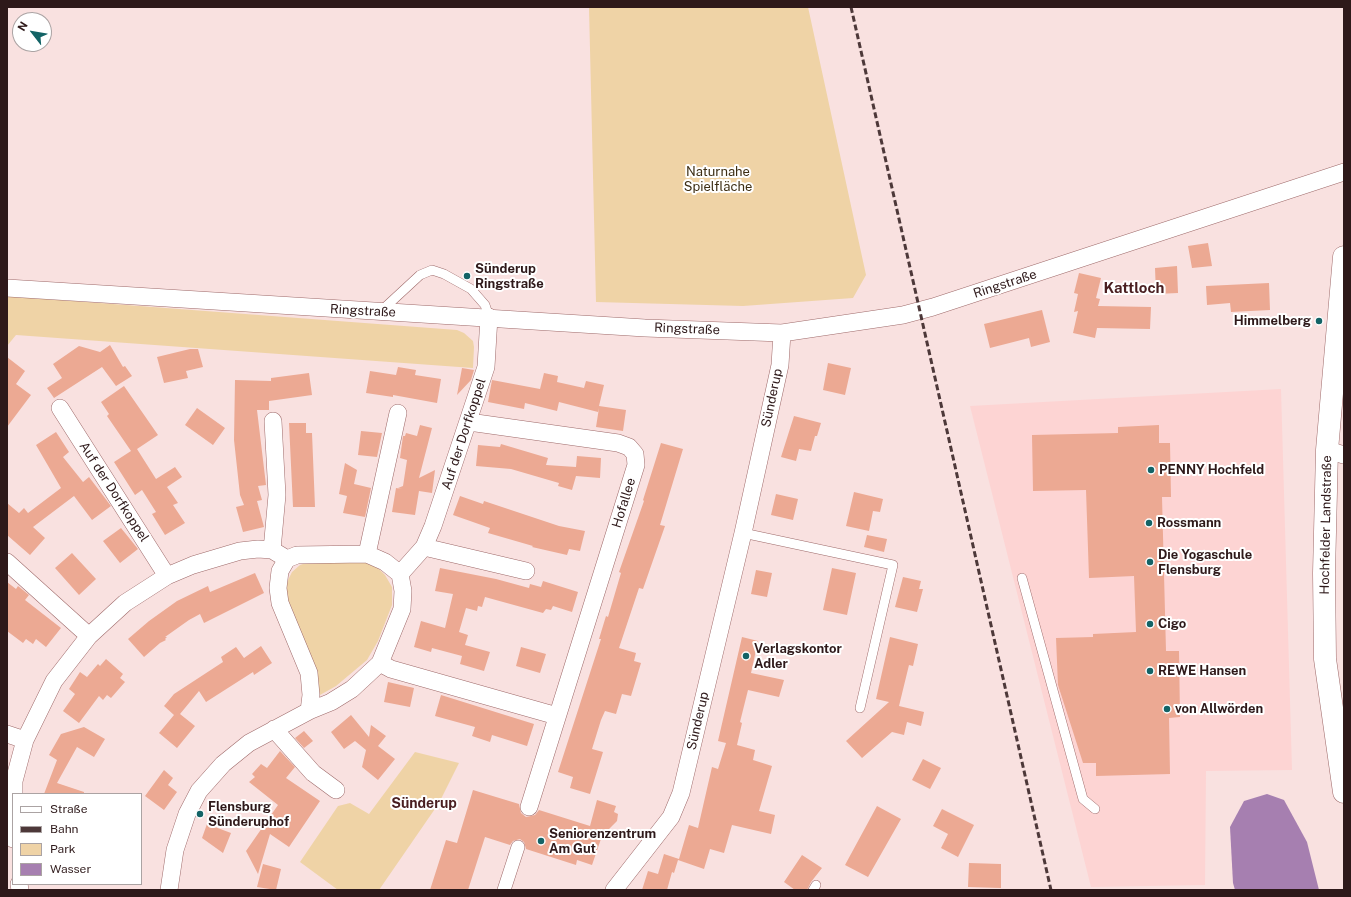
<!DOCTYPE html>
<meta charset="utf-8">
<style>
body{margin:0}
#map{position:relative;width:1351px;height:897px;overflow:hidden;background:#f9e1e0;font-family:"Public Sans",sans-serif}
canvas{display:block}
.frame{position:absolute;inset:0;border:8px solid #2e191a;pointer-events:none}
.legend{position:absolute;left:12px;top:793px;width:130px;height:92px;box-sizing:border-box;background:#fff;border:1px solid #aba3a3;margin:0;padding:5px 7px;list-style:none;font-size:12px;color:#2e191a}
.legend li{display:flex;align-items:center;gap:8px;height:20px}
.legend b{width:20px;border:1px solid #aba3a3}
.north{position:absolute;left:12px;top:12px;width:40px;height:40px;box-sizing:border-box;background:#fff;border:1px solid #aba3a3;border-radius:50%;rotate:301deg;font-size:11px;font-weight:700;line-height:16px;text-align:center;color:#2e191a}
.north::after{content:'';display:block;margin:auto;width:14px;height:18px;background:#136366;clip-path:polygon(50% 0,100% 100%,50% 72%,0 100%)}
</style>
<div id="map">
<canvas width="1351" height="897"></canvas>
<div class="frame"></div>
<ul class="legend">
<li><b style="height:5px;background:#fff"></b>Straße</li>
<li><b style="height:5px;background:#4d3839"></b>Bahn</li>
<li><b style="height:11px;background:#efd3a6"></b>Park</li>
<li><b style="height:11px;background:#a67fb0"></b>Wasser</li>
</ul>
<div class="north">N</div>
</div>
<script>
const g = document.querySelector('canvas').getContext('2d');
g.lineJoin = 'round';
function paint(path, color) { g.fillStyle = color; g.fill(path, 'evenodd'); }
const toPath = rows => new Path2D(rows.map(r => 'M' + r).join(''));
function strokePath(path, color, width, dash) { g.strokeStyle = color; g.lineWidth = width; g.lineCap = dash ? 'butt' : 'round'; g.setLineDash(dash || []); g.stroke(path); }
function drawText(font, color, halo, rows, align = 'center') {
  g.font = font + ' "Public Sans",sans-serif'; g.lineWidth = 4; g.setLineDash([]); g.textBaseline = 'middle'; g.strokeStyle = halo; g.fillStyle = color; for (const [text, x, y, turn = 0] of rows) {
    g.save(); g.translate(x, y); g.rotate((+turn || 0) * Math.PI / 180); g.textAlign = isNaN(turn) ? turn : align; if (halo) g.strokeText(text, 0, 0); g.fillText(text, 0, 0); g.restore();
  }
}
paint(toPath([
 [1281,389,1292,770,1206,771,1205,885,1091,887,970,406]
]), '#fdd4d3');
paint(toPath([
 [589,7,808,7,866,275,853,298,743,306,596,302],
 [7,296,457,330,464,333,473,341,474,347,473,368,16,335,7,346],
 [309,562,366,562,379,569,385,575,392,587,392,605,378,641,367,660,336,686,320,695,286,598,285,586,292,572,300,565],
 [415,752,459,763,439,803,379,890,338,890,300,862,338,806,350,803,369,814]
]), '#efd3a6');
paint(toPath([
 [1267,794,1284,800,1307,842,1319,890,1235,890,1233,883,1230,827,1244,801]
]), '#a67fb0');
paint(toPath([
 [1208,243,1212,266,1192,268,1188,246],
 [1177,266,1178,293,1156,294,1155,268],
 [1079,273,1101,278,1096,298,1100,299,1098,306,1151,307,1150,329,1097,328,1095,338,1073,333,1078,311,1074,312,1078,294,1074,293],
 [1269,283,1270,310,1231,312,1230,303,1207,305,1206,286],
 [1042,310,1050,342,1031,347,1029,338,990,348,984,324],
 [110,345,123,367,125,366,132,376,116,386,102,367,54,398,47,388,62,378,53,364,79,346,100,352],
 [190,349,198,349,203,367,186,371,188,378,164,383,157,357],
 [7,357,25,371,16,384,31,395,7,427],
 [828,363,851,368,845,395,823,390],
 [398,367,416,370,415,375,441,379,437,403,393,395,393,397,366,393,370,371,396,375],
 [462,368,474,370,471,380,457,395],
 [309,373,312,395,269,401,269,410,257,410,266,485,258,486,262,500,257,501,264,527,243,532,236,507,244,505,240,495,234,440,235,380,271,381,271,378],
 [544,373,558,376,557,382,584,388,586,381,604,385,599,406,626,410,623,431,596,427,599,408,598,412,559,402,557,411,525,403,524,409,488,402,492,380,540,389],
 [124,386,158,435,137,449,156,479,175,467,182,477,167,487,178,503,173,505,185,523,165,535,152,514,156,512,142,490,135,495,114,462,131,451,107,416,109,414,101,402],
 [197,408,225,428,213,445,185,425],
 [794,416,821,423,817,436,815,436,811,451,799,449,796,461,781,457],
 [289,423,306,423,306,433,312,433,315,507,293,507],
 [420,425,432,428,419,478,435,470,432,493,419,491,415,515,392,512,396,488,402,489,398,488,403,486,407,460,400,458,403,436,405,436,406,433,417,436],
 [1159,425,1159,443,1170,443,1171,497,1162,497,1166,651,1179,651,1180,717,1169,718,1170,774,1096,776,1096,763,1083,763,1058,685,1056,638,1093,637,1093,634,1136,632,1134,576,1089,578,1086,490,1033,491,1032,435,1118,433,1118,427],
 [361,431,382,433,377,457,358,455],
 [56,432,69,452,63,457,83,482,89,477,111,506,92,520,74,496,33,527,45,538,30,555,7,535,7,503,19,513,24,508,28,513,61,488,36,445],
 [661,443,683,449,660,525,665,526,643,589,639,588,619,648,636,653,634,661,641,663,631,696,622,694,616,714,605,711,601,720,592,749,603,752,590,794,570,788,573,777,558,772,601,639,599,639,606,616,608,617,621,573,619,572,644,501,643,500],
 [501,444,548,458,546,465,576,467,577,456,601,458,600,478,576,476,572,490,558,486,559,483,511,469,476,466,478,445,500,447],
 [345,463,357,470,354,484,371,488,365,517,343,513,347,496,339,494],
 [854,492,883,499,880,512,873,511,869,531,846,526],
 [776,494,798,499,793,520,771,515],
 [460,496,483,504,484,501,559,526,585,531,580,551,569,549,567,555,532,547,533,546,488,533,490,528,453,515],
 [121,528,138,549,120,563,103,541],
 [867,535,887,539,884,552,864,547],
 [72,553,96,579,79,595,55,568],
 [440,568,496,579,529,588,530,584,541,587,543,581,578,592,572,612,553,606,551,610,546,609,543,613,485,597,482,607,478,606,477,611,466,608,459,632,468,635,465,645,490,652,484,671,460,664,462,656,432,648,431,652,414,647,421,621,445,628,453,594,435,591],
 [832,568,856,573,847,615,823,610],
 [756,570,772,573,767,597,751,594],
 [255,573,264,593,204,623,200,614,189,620,165,637,167,637,165,639,166,640,160,643,144,657,128,639,149,621,177,601,208,586,210,592],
 [903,577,921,581,919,589,923,589,917,612,895,607],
 [7,582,16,589,18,586,29,595,25,600,61,628,46,647,36,639,33,644,26,639,23,643,7,631],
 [742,637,758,641,751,673,784,680,779,697,748,690,740,722,742,723,737,745,755,750,753,760,772,766,759,811,775,815,771,834,732,825,724,853,710,849,704,869,678,860,674,873,672,872,667,890,642,890,648,871,658,874,664,854,679,859,689,825,698,828,712,767,718,769,726,743,718,741],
 [890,637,918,644,913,666,909,665,899,706,924,712,921,726,907,722,904,735,892,732,862,758,846,741,889,702,876,699],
 [261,646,272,663,254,675,253,672,206,702,199,691,180,714,195,726,177,748,159,733,174,715,164,706,174,694,223,662,221,657,236,647,244,658],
 [521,647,546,654,540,673,516,666],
 [106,659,123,674,120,678,125,682,111,698,107,695,103,700,99,696,79,723,63,711,75,694,69,689,80,672,87,677,98,664,100,666],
 [388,682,414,688,410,707,384,702],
 [441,695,534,724,527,746,492,735,490,742,472,736,475,727,435,716],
 [351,715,369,737,371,725,386,736,378,746,395,759,378,780,362,767,366,750,355,741,344,749,331,732],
 [84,727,105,739,94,757,77,747,57,783,84,792,84,794,44,794,57,760,49,755,61,734],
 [304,731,313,741,304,748,295,738],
 [280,751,295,767,286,778,320,801,289,847,270,834,258,874,246,851,278,805,249,782,255,777,252,774,261,764,267,768],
 [923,759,941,768,930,789,912,780],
 [164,770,173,778,168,785,177,792,164,810,145,796],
 [473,790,519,804,521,813,526,817,535,815,539,810,590,826,597,800,616,806,614,812,618,814,617,821,602,836,592,865,577,860,576,865,526,849,524,842,520,839,513,841,510,845,485,837,468,890,430,890,446,840,457,843],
 [877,806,901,819,868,877,845,865],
 [942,809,974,825,958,857,941,848,948,834,933,826],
 [207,824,231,833,223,853,202,838],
 [802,855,822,868,811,882,807,890,795,890,784,882],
 [969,863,1001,864,1001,888,968,887],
 [263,864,281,869,276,890,257,887]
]), '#eca993');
const service = toPath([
 [380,312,420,275,432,270,444,274,471,289,485,305,489,317],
 [743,533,893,565,860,708],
 [1022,578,1083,799,1095,809],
 [813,890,816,885]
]);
const pedestrian = toPath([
 [504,890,518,847]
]);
const minor = toPath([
 [7,288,645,328,782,333,903,315,933,307,1344,172],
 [60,408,167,576],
 [469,422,618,443,629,447,635,454,636,465,529,807],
 [1327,450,1344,455],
 [424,547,526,571],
 [272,550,277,495,273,421],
 [367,554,398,413],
 [7,562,89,636],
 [400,574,424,547,433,526,486,367,489,317],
 [380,663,391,669,557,716],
 [274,729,313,773,336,790],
 [7,734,25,740],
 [14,794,14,781,25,740,54,681,89,636,125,603,167,576,193,565,240,551,258,549,272,550,287,559],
 [13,803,13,839],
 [19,884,20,890],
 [169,890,175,850,187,814,199,791,223,764,249,743,309,711,331,702,352,689,380,663,402,609,403,591,400,574,385,562,367,554,297,555,287,559,280,571,278,588,280,603,309,673,311,695,309,711],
 [614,890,671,817,681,793,743,533,780,365,782,333]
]);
const secondary = toPath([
 [1344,257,1327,450,1324,573,1325,659,1344,792]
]);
strokePath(service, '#9e6a6a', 10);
strokePath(pedestrian, '#9e6a6a', 14);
strokePath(minor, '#9e6a6a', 18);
strokePath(secondary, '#9e6a6a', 23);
strokePath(service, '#fff', 9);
strokePath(pedestrian, '#fff', 13);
strokePath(minor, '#fff', 17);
strokePath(secondary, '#fff', 22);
strokePath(toPath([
 [851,7,1051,890]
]), '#4d3839', 3, [6, 3]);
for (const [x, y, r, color] of [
 [467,276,4,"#136366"],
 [1319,321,4,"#136366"],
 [1151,470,4,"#136366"],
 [1149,523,4,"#136366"],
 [1150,562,4,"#136366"],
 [1150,624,4,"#136366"],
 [746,656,4,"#136366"],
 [1150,671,4,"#136366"],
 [1167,709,4,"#136366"],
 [200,814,4,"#136366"],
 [541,841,4,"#136366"]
]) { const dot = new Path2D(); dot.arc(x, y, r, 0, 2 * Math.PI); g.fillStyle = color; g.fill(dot); strokePath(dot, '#fff', 1.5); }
drawText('13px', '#3d2e14', '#fff', [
 ["Naturnahe",718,172],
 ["Spielfläche",718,187]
]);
drawText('bold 13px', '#2e191a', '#fff', [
 ["Sünderup",475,269],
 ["Ringstraße",475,284],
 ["Himmelberg",1311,321,"right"],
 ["PENNY Hochfeld",1159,470],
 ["Rossmann",1157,523],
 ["Die Yogaschule",1158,555],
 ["Flensburg",1158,570],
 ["Cigo",1158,624],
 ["Verlagskontor",754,649],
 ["Adler",754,664],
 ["REWE Hansen",1158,671],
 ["von Allwörden",1175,709],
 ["Flensburg",208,807],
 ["Sünderuphof",208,822],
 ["Seniorenzentrum",549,834],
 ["Am Gut",549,849]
], 'left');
drawText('13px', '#2e191a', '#fff', [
 ["Ringstraße",1005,284,-18],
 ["Ringstraße",363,311,3],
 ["Ringstraße",687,329,2],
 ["Sünderup",772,398,-78],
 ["Auf der Dorfkoppel",464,434,-72],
 ["Auf der Dorfkoppel",114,492,57],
 ["Hofallee",624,503,-73],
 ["Hochfelder Landstraße",1326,525,-89],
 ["Sünderup",698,721,-77]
]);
drawText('bold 14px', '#491e20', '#fff', [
 ["Sünderup",424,804]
]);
drawText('bold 15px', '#491e20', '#fff', [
 ["Kattloch",1134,288]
]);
</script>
